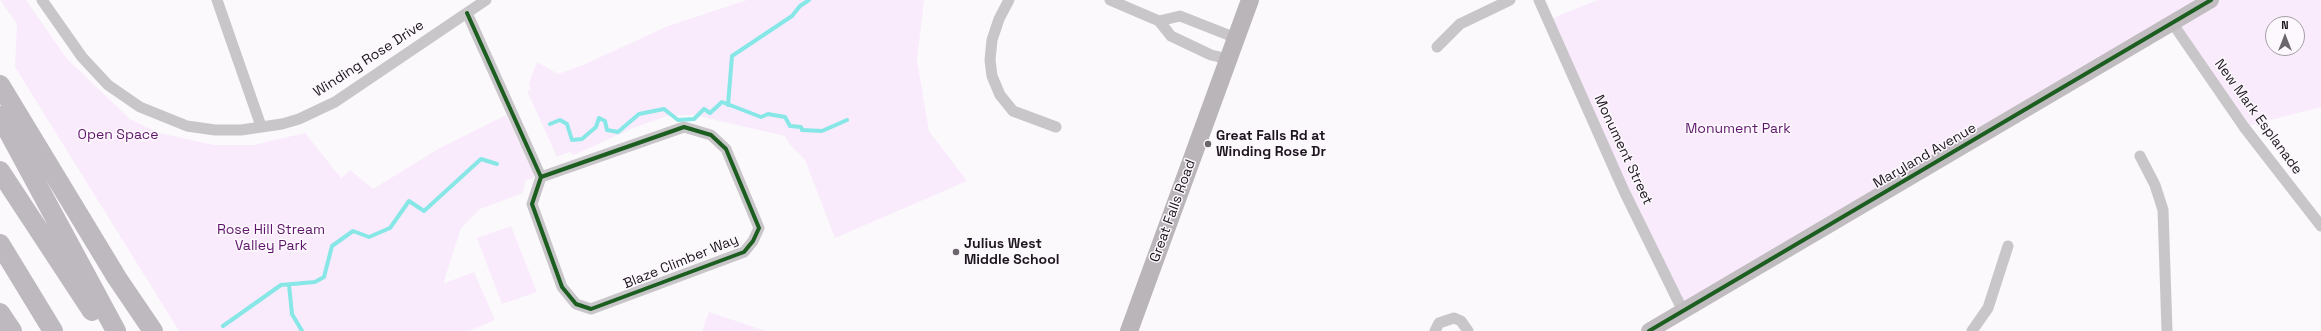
<!DOCTYPE html>
<style>
body{margin:0}
#map{position:relative;width:2321px;height:331px;overflow:hidden;background:#fbf9fc;font-family:"Space Grotesk",sans-serif}
canvas{display:block}
.north{position:absolute;left:2265px;top:16px;width:40px;height:40px;box-sizing:border-box;background:#fcf8fd;border:1px solid #a39ea4;border-radius:50%;rotate:0deg;font-size:11px;font-weight:700;line-height:16px;text-align:center;color:#1d161e}
.north::after{content:'';display:block;margin:auto;width:14px;height:18px;background:#6b656c;clip-path:polygon(50% 0,100% 100%,50% 72%,0 100%)}
</style>
<div id="map">
<canvas width="2321" height="331"></canvas>
<div class="north">N</div>
</div>
<script>
const g = document.querySelector('canvas').getContext('2d');
g.lineJoin = 'round';
function paint(path, color) { g.fillStyle = color; g.fill(path, 'evenodd'); }
const toPath = rows => new Path2D(rows.map(r => 'M' + r).join(''));
function strokePath(path, color, width, dash) { g.strokeStyle = color; g.lineWidth = width; g.lineCap = dash ? 'butt' : 'round'; g.setLineDash(dash || []); g.stroke(path); }
function drawText(font, color, halo, rows, align = 'center') {
  g.font = font + ' "Space Grotesk",sans-serif'; g.lineWidth = 3; g.setLineDash([]); g.textBaseline = 'middle'; g.strokeStyle = halo; g.fillStyle = color; for (const [text, x, y, turn = 0] of rows) {
    g.save(); g.translate(x, y); g.rotate((+turn || 0) * Math.PI / 180); g.textAlign = isNaN(turn) ? turn : align; if (halo) g.strokeText(text, 0, 0); g.fillText(text, 0, 0); g.restore();
  }
}
paint(toPath([
 [0,0,26,0,67,59,130,119,159,133,214,145,253,145,305,133,341,178,350,170,373,189,440,148,506,115,535,177,525,181,523,193,480,209,461,228,444,281,445,283,474,272,495,320,469,331,179,331,15,67,17,24],
 [747,0,924,0,917,60,929,131,967,181,835,238,805,160,790,145,785,136,694,115,667,116,633,128,574,155,569,152,557,157,527,91,531,89,529,83,537,62,558,74,583,65,668,26],
 [1598,0,2321,0,2321,107,2244,127,2173,24,1683,311,1548,20],
 [2273,24,2297,24,2297,48,2273,48],
 [511,226,537,292,502,304,477,238],
 [709,312,766,331,702,331]
]), '#f9ebfc');
strokePath(toPath([
 [728,105,732,56,792,16,800,6,809,0],
 [550,124,560,120,567,124,572,140,582,139,596,127,599,118,605,121,607,130,618,132,639,114,664,109,678,120,694,119,704,109,710,113,722,102,761,117,768,114,785,117,790,126,801,127,802,130,822,131,847,120],
 [289,285,292,314,302,331],
 [223,326,281,285,315,282,324,277,332,246,353,231,369,237,390,228,409,201,424,211,481,159,497,164]
]), '#87e6e6', 4);
strokePath(toPath([
 [42,0,82,57,108,85,140,107,187,126,215,130,241,130,282,124,299,119,335,102,486,0],
 [217,0,261,126],
 [1009,0,999,19,992,40,990,60,992,76,1000,95,1013,111,1056,127],
 [1110,0,1159,21,1171,36,1211,55,1228,59],
 [1539,0,1624,191,1683,311],
 [467,13,541,177,684,127,711,135,726,149,759,228,753,241,744,252,591,309,576,304,562,287,532,204,541,177],
 [1159,21,1180,16,1236,38],
 [2173,24,2244,127,2321,226],
 [1437,47,1460,24,1510,0],
 [2140,156,2155,185,2163,210,2167,331],
 [1435,331,1439,323,1454,318,1461,321,1468,331],
 [1972,331,1988,308,2008,246]
]), '#c9c6ca', 11);
strokePath(toPath([
 [1649,331,2211,0]
]), '#c0bcc0', 16);
strokePath(toPath([
 [1129,331,1250,0]
]), '#b9b5b9', 18);
strokePath(toPath([
 [0,85,117,278,153,331],
 [0,116,116,331],
 [0,171,92,311],
 [0,244,53,331],
 [0,313,12,331]
]), '#bdb9be', 20);
strokePath(toPath([
 [467,13,541,177,684,127,711,135,726,149,759,228,753,241,744,252,591,309,576,304,562,287,532,204,541,177],
 [1649,331,2211,0]
]), '#1b5e20', 4);
for (const [x, y, r, color] of [
 [1208,144,4,"#6b656c"],
 [956,252,4,"#6b656c"]
]) { const dot = new Path2D(); dot.arc(x, y, r, 0, 2 * Math.PI); g.fillStyle = color; g.fill(dot); strokePath(dot, '#fcf8fd', 1.5); }
drawText('14px', '#1d161e', '#fcf8fd', [
 ["Winding Rose Drive",369,59,-33],
 ["New Mark Esplanade",2258,117,54],
 ["Monument Street",1623,150,65],
 ["Maryland Avenue",1925,156,-30],
 ["Great Falls Road",1173,211,-70],
 ["Blaze Climber Way",681,262,-22]
]);
drawText('14px', '#5e166a', '#fcf8fd', [
 ["Monument Park",1738,129],
 ["Open Space",118,135],
 ["Rose Hill Stream",271,230],
 ["Valley Park",271,246]
]);
drawText('bold 14px', '#1d161e', '#fcf8fd', [
 ["Great Falls Rd at",1216,136],
 ["Winding Rose Dr",1216,152],
 ["Julius West",964,244],
 ["Middle School",964,260]
], 'left');
</script>
